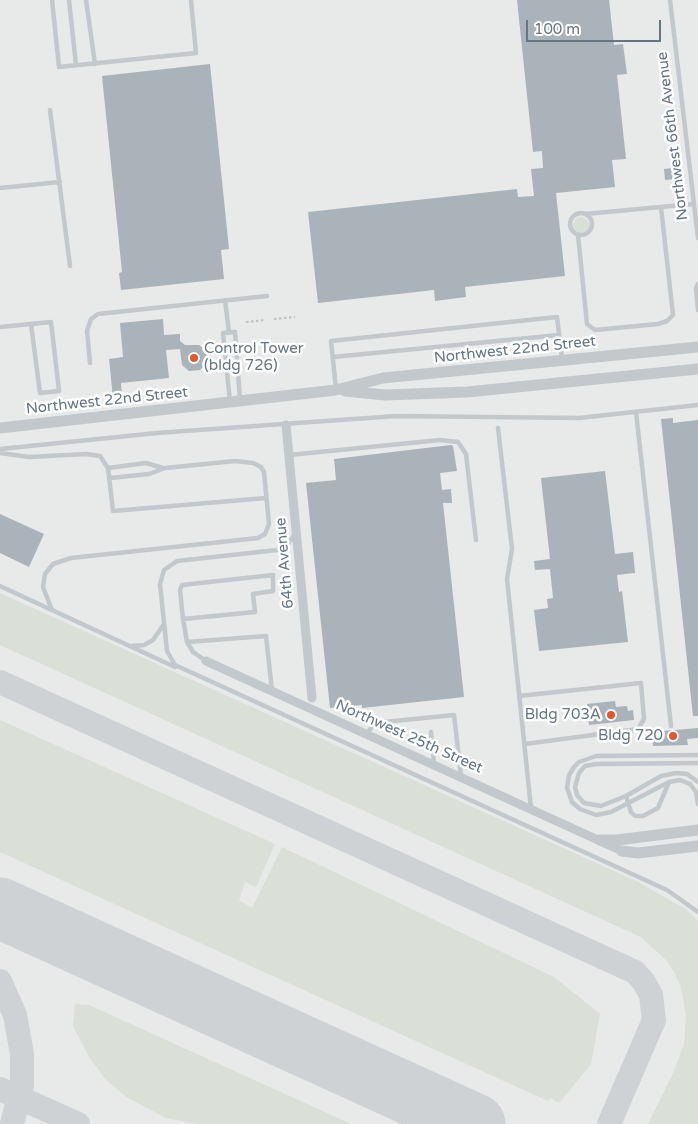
<!DOCTYPE html>
<style>
body{margin:0}
#map{position:relative;width:698px;height:1124px;overflow:hidden;background:#fafaf8;font-family:"Varela Round",sans-serif}
canvas{display:block}
.scale{position:absolute;left:526px;top:20px;width:135px;height:22px;box-sizing:border-box;border:2px solid #657683;border-top:0;padding-left:6px;font-size:15px;line-height:18px;white-space:nowrap;color:#657683;-webkit-text-stroke:4px #fff;paint-order:stroke}
</style>
<div id="map">
<canvas width="698" height="1124"></canvas>
<div class="scale">100 m</div>
</div>
<script>
const g = document.querySelector('canvas').getContext('2d');
g.lineJoin = 'round';
function paint(path, color) { g.fillStyle = color; g.fill(path, 'evenodd'); }
const toPath = rows => new Path2D(rows.map(r => 'M' + r).join(''));
function strokePath(path, color, width, dash) { g.strokeStyle = color; g.lineWidth = width; g.lineCap = dash ? 'butt' : 'round'; g.setLineDash(dash || []); g.stroke(path); }
function drawText(font, color, halo, rows, align = 'center') {
  g.font = font + ' "Varela Round",sans-serif'; g.lineWidth = 5; g.setLineDash([]); g.textBaseline = 'middle'; g.strokeStyle = halo; g.fillStyle = color; for (const [text, x, y, turn = 0] of rows) {
    g.save(); g.translate(x, y); g.rotate((+turn || 0) * Math.PI / 180); g.textAlign = isNaN(turn) ? turn : align; if (halo) g.strokeText(text, 0, 0); g.fillText(text, 0, 0); g.restore();
  }
}
paint(toPath([
 [0,0,698,0,698,1124,0,1124]
]), '#e8e9e9');
paint(toPath([
 '573 225a8 8 0 1 1 16 0a8 8 0 1 1-16 0Z',
 [0,593,636,881,684,908,698,921,698,1124,648,1124,674,1071,684,1044,686,1015,681,987,674,972,667,961,641,937,0,645],
 [0,720,275,844,256,887,245,882,239,900,252,908,282,847,554,977,600,1014,591,1064,561,1101,557,1102,551,1098,548,1101,0,852],
 [75,1004,89,1005,351,1124,197,1124,166,1118,128,1098,106,1080,89,1057,73,1026]
]), '#dadfd7');
strokePath(toPath([
 [0,682,635,972,644,982,651,995,654,1020,609,1124],
 [0,981,15,1015,22,1054,22,1085,12,1124],
 [0,1089,78,1124],
 [417,1098,434,1108,451,1124]
]), '#ced2d4', 24);
strokePath(toPath([
 [0,908,475,1124]
]), '#ced2d4', 61);
paint(toPath([
 [517,0,609,0,614,45,623,44,627,74,617,75,626,159,612,160,615,187,556,193,565,276,465,287,466,297,435,301,434,290,318,303,308,212,517,189,518,197,534,196,531,169,543,168,542,151,533,152],
 [210,64,229,249,221,250,224,279,121,290,119,273,122,272,102,76],
 [674,168,676,179,665,180,664,169],
 [163,319,164,335,180,334,180,341,185,345,199,345,207,351,207,363,200,370,189,371,182,365,180,349,166,350,169,378,121,383,122,397,113,398,109,359,123,357,120,323],
 [673,418,673,423,698,420,698,716,693,716,661,419],
 [451,445,453,446,457,471,440,473,442,490,451,489,452,503,443,503,464,697,362,708,362,705,330,708,306,483,336,480,334,459],
 [605,471,615,554,633,552,635,573,617,575,619,592,622,591,628,642,539,651,534,610,548,608,547,599,553,598,550,569,535,570,534,561,550,559,541,478],
 [0,514,44,534,29,567,0,553],
 [615,701,616,707,627,706,628,711,633,710,634,720,589,725,587,704],
 [698,728,698,738,687,739,688,745,653,746,652,732]
]), '#aab3b9');
strokePath(toPath([
 [274,319,295,317],
 [246,322,265,320]
]), '#bbbfc2', 2, [2.5, 2.5]);
strokePath(toPath([
 [52,0,59,67,196,53,191,0],
 [69,0,76,65],
 [86,0,95,64],
 [670,0,698,238],
 [50,110,70,266],
 [0,188,60,182],
 '570 224a11 11 0 1 1 22 0a11 11 0 1 1-22 0Z',
 [585,214,693,204],
 [578,235,587,324,595,330,658,324,667,321,673,315,661,207],
 [698,284,696,288,698,310],
 [225,300,229,332],
 [0,327,51,322,59,391,40,393,31,324],
 [333,357,559,335],
 [90,363,87,331,91,319,98,314,267,296],
 [336,389,331,341,557,317,562,359],
 [230,402,223,333,235,332,240,400],
 [636,412,671,726],
 [498,428,512,549,507,579,531,808],
 [0,449,157,433,396,416,579,418,698,405],
 [0,453,29,457,86,454,100,456,108,468,113,511,266,498],
 [289,455,440,440,458,442,466,454,476,540],
 [108,468,146,463,163,468],
 [295,534,287,545,277,550,177,561,164,570,160,584,167,651,175,665,667,890,698,912],
 [0,586,175,667],
 [52,610,43,587,45,574,53,564,71,558,258,538,265,534,269,524,264,472,261,467,253,463,235,461,165,468,149,474,110,478],
 [183,619,255,612,253,594,273,591,273,575,182,585,180,590,183,619,187,642,193,652,206,661],
 [187,642,266,636,272,691],
 [132,646,144,645,153,640,164,624],
 [519,696,641,683,644,719,638,729,525,744],
 [431,732,434,764],
 [367,734,374,723,454,715,461,776],
 [698,755,596,756,579,762,574,767,569,775,567,788,572,802,580,809,596,815,611,812,669,782,680,780,690,784,696,792,698,804],
 [698,763,596,764,585,766,579,773,575,787,577,795,584,803,601,806,626,796,661,776,676,773,687,774,698,782],
 [626,796,631,812,635,816,643,816,658,808,669,782]
]), '#c3c8cc', 4.5);
strokePath(toPath([
 [286,425,312,698],
 [206,661,622,851]
]), '#c3c8cc', 9);
strokePath(toPath([
 [345,391,385,395,467,392,698,369],
 [0,428,336,390,383,378,698,347],
 [600,840,617,840,698,830],
 [622,851,638,853,698,846]
]), '#c3c8cc', 11);
for (const [x, y, r, color] of [
 [194,358,5,"#e4572e"],
 [611,715,5,"#e4572e"],
 [673,736,5,"#e4572e"]
]) { const dot = new Path2D(); dot.arc(x, y, r, 0, 2 * Math.PI); g.fillStyle = color; g.fill(dot); strokePath(dot, '#fff', 2); }
drawText('15px', '#657683', '#fff', [
 ["Northwest 66th Avenue",673,136,-97],
 ["Northwest 22nd Street",515,350,-6],
 ["Northwest 22nd Street",107,401,-6],
 ["64th Avenue",285,563,-95],
 ["Northwest 25th Street",409,737,24]
]);
drawText('15px', '#657683', '#fff', [
 ["Control Tower",204,349,"left"],
 ["(bldg 726)",204,366,"left"],
 ["Bldg 703A",601,715],
 ["Bldg 720",663,736]
], 'right');
</script>
